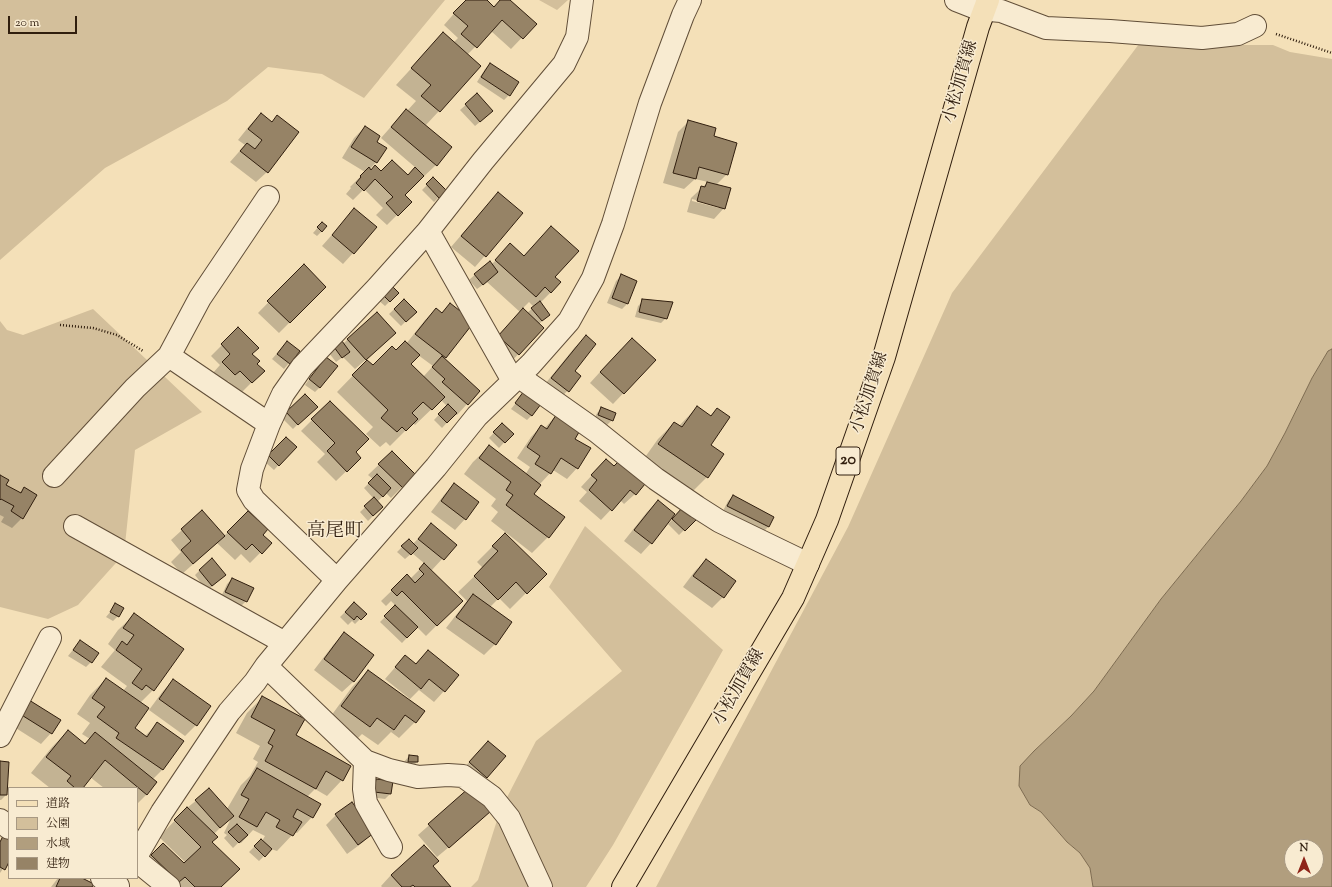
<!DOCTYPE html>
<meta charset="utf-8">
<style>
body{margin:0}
#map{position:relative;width:1332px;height:887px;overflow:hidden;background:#f4e0b8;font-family:"Sorts Mill Goudy","Noto Serif JP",serif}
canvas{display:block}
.legend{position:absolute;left:8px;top:787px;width:130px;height:92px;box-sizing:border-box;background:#f8ebd1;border:1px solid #a89983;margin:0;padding:5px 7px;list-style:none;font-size:12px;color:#301e0e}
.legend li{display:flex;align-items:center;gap:8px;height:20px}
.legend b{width:20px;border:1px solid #a89983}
.north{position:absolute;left:1284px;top:839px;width:40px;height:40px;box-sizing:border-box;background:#f8ebd1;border:1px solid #a89983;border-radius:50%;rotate:0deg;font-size:11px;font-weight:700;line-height:16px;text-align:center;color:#301e0e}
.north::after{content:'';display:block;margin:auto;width:14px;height:18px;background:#8f2418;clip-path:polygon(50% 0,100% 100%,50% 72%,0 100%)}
.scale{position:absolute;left:8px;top:16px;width:69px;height:18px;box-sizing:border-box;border:2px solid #301e0e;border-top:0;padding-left:5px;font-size:12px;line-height:14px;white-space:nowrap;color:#301e0e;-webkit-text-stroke:3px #f8ebd1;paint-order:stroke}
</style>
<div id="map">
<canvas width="1332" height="887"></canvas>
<ul class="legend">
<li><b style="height:5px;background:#f4e0b8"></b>道路</li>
<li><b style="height:11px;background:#d3bf9b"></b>公園</li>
<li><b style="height:11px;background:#b19e7e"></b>水域</li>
<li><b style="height:11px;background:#968366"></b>建物</li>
</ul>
<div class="north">N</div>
<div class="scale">20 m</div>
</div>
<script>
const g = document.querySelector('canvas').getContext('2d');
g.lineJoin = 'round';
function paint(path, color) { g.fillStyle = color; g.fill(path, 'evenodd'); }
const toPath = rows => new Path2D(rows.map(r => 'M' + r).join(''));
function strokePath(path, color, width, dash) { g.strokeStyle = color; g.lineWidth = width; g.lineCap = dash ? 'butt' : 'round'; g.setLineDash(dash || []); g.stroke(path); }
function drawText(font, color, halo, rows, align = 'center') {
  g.font = font + ' "Sorts Mill Goudy","Noto Serif JP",serif'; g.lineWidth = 3; g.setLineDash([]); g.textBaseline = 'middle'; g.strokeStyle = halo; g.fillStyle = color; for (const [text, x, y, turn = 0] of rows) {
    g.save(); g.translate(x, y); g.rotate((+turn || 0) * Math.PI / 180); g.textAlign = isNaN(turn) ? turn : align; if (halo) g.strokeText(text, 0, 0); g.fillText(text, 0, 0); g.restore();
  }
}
paint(toPath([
 [0,0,445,0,364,98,322,74,268,67,227,101,105,168,0,260],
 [539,0,568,0,557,10],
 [1142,40,1233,45,1273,45,1290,52,1332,59,1332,349,1328,351,1312,378,1285,433,1267,466,1241,501,1161,599,1094,691,1071,716,1034,751,1020,767,1019,786,1030,805,1041,812,1067,842,1080,853,1090,868,1093,887,656,887,848,527,952,293],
 [93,309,202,412,135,450,124,554,78,605,48,619,0,607,0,321,7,330,23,335],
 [585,526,723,650,613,845,586,887,471,887,478,880,500,811,536,741,622,671,549,587]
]), '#d3bf9b');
const water = toPath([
 [1332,349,1332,887,1093,887,1090,868,1080,853,1067,842,1041,812,1030,805,1019,786,1020,766,1034,751,1071,716,1094,691,1161,599,1241,501,1267,466,1285,433,1312,378,1328,351,1332,349],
 [1292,847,1316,847,1316,871,1292,871,1292,847]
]);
paint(water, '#b19e7e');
strokePath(water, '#7d6b51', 1);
paint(toPath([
 [466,0,486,0,494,7,501,0,509,0,535,24,511,49,491,31,467,55,439,111,425,126,451,148,436,165,404,195,410,202,387,225,376,215,383,208,364,189,353,200,346,194,351,188,350,187,365,172,342,158,354,138,365,127,375,142,376,162,370,169,371,171,407,176,416,168,381,138,396,121,406,110,407,111,416,101,396,85,443,34,453,43,458,38,444,25],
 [490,64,509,95,504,100,477,82,485,69],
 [477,95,487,116,475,126,460,110],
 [261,114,272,122,278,116,267,172,256,182,230,162,245,145,238,140,250,125],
 [688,122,712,137,727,174,716,185,724,208,714,219,687,212,691,198,708,182,695,179,684,189,663,183,678,132],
 [692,199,719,206,719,208,692,201],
 [433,179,445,191,434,202,422,190],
 [488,204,522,213,475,267,451,247],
 [354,210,353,253,343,264,322,246],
 [322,223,322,231,317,236,313,233],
 [536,243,554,277,551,292,540,303,549,315,539,324,543,328,508,365,488,348,520,312,487,282,477,289,469,280,489,262,491,265,511,245,523,257],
 [529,302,534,307,527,313,522,309],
 [304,266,325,287,279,333,258,313],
 [621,276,636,281,627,304,622,309,607,303,616,281],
 [391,287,398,293,385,306,378,300],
 [404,300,410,317,401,326,389,314],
 [643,301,666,318,661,323,635,317,638,306],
 [450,304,446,357,444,359,467,404,457,415,455,414,442,428,434,420,447,406,441,400,415,425,413,423,390,446,386,442,380,447,366,434,373,427,337,392,367,361,373,367,396,351,406,344,425,320,436,309,441,313],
 [418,355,433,366,423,377,410,364],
 [238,329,256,364,263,371,241,393,228,381,224,385,212,374,220,365,211,356],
 [586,337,573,371,580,377,557,402,541,389,575,347],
 [348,339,385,343,355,369,343,357,336,362,329,353,334,348,343,344],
 [287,342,299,351,284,369,272,359],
 [621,349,655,360,613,404,590,383],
 [321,363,320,387,315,392,305,385],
 [527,389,532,415,527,420,511,409],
 [305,395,316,406,293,429,282,418],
 [330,402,354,452,360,458,336,481,317,462,325,454,301,431],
 [697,407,710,416,717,409,709,445,707,477,691,493,643,460,658,439,674,423,679,426],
 [602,408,612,420,607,425,594,420,597,413],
 [558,413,573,439,577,468,567,479,553,470,539,485,533,494,548,537,532,553,491,521,498,512,491,506,496,499,464,474,473,462,489,447,525,475,530,467,517,458,531,437,541,426,545,428],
 [502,424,512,434,499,448,489,438],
 [286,438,295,447,274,470,264,461],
 [392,452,414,475,391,498,386,493,377,502,377,512,368,521,360,512,374,499,364,488,373,479,368,475],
 [606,460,635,494,624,504,620,500,601,520,579,501,587,492,581,487],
 [0,476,5,485,19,493,25,488,22,518,12,528,1,522,4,517,0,515],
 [454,484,465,519,455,530,431,512,444,495],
 [733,496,773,517,768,527,763,532,723,511,728,501],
 [658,501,651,543,641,554,624,541,647,512],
 [683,509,694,520,679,535,668,524],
 [202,512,224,536,248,512,261,535,270,543,250,563,241,554,235,560,217,543,182,574,171,562,181,552,171,540],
 [431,525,455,545,431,571,461,601,426,636,417,627,402,643,380,622,396,606,391,601,386,606,381,601,407,576,410,579,425,564,412,553,405,559,397,552,409,540,413,544],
 [505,534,545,574,510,609,499,598,490,607,495,644,484,655,446,628,467,601,458,592,483,568,477,562],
 [706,560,723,597,712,608,683,587,695,571],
 [200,570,225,575,207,591,195,575],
 [232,579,246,601,241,606,221,597,227,584],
 [354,603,365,614,355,624,352,621,348,625,340,617],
 [116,605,118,616,113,621,106,617],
 [134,615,153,690,140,703,133,729,144,737,157,724,182,741,162,770,152,780,147,794,137,804,137,788,104,788,90,777,81,788,50,788,31,773,52,747,68,731,84,744,90,739,82,734,90,723,77,714,90,695,106,679,123,691,127,686,101,667,115,650,108,644,118,630],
 [344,634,373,655,353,682,342,692,314,670,334,644],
 [80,641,91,662,86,667,68,656],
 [428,651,444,691,434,702,419,690,410,699,385,679,405,656,415,664],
 [368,671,423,711,415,722,399,738,391,732,378,745,362,734,354,742,326,723,352,687],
 [173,681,210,706,196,725,185,736,149,710,163,691],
 [263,697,294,736,342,780,327,796,315,789,307,797,312,817,297,833,295,832,277,851,271,849,259,861,249,852,261,840,262,841,265,836,253,830,241,843,239,842,233,848,224,838,227,835,224,833,232,816,214,834,211,842,220,887,152,887,137,870,163,844,184,865,186,863,159,837,187,808,209,790,227,809,241,785,250,776,258,762,253,759,260,746,236,733,247,713],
 [19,712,51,733,41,744,11,725],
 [488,742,487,777,476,787,459,773],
 [409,756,417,762,412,767,404,767,404,762],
 [0,762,6,795,1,800,0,800],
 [376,780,390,794,385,799,370,797,371,785],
 [470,789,479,822,437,857,418,835],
 [336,815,372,833,362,843,347,854,326,825],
 [4,837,9,841,9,860,0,873,0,841],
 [424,846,432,866,450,887,382,887,381,886,391,875],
 [58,878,79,878,91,887,51,887]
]), '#0003');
const building = toPath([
 [466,0,487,0,494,7,500,0,510,0,537,24,523,39,502,20,477,48,461,34,468,26,453,13,466,0],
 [443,32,481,66,440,112,421,96,431,85,411,68,443,32],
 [490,63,519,82,510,96,481,77,490,63],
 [477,93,493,111,480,122,465,104,477,93],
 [406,109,452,147,437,166,391,127,406,109],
 [261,113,272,122,277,115,299,132,268,173,240,151,247,143,255,149,262,140,248,129,261,113],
 [688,120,716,128,714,136,737,143,728,175,699,167,696,179,673,173,688,120],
 [365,126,380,136,377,142,387,148,377,163,351,147,365,126],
 [392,160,408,175,415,167,424,176,405,195,412,202,398,216,386,203,393,197,375,179,364,191,356,183,361,177,360,176,369,167,371,170,375,165,381,171,392,160],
 [433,177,447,191,439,198,426,184,433,177],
 [707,182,731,188,725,209,697,201,701,186,705,187,707,182],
 [498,192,523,213,486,257,461,236,498,192],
 [354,208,377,227,354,254,332,235,354,208],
 [322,222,327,226,322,232,317,227,322,222],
 [551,226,579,251,555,277,561,282,551,293,545,287,536,297,495,260,510,243,524,256,551,226],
 [490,261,498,272,483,285,474,274,490,261],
 [304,264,326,287,290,323,267,301,304,264],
 [621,274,637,281,628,304,612,298,621,274],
 [391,285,399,293,390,302,382,294,391,285],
 [404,299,417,312,406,322,394,309,404,299],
 [642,299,673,302,667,319,639,312,642,299],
 [540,301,550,315,542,321,531,308,540,301],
 [450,303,474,322,446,358,415,334,436,308,442,313,450,303],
 [523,308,544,328,519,355,498,336,523,308],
 [377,312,396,333,366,360,347,339,377,312],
 [238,327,259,348,252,354,260,361,257,364,265,371,252,383,240,371,235,375,222,362,230,354,221,344,238,327],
 [586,335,596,344,575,371,581,376,569,392,551,378,586,335],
 [632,338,656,360,624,394,600,372,632,338],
 [287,341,300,351,290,364,277,354,287,341],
 [342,341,350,352,342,358,334,347,342,341],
 [405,341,420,355,411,364,445,397,432,410,423,402,412,413,418,419,406,431,402,427,397,432,381,418,388,410,352,375,367,360,373,365,392,346,396,350,405,341],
 [442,356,480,391,468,405,442,382,445,379,432,367,442,356],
 [326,357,338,366,320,388,309,379,326,357],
 [527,387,544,400,532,416,515,403,527,387],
 [305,394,318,407,298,425,286,412,305,394],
 [330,401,369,439,356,452,361,458,347,472,327,451,335,443,311,419,330,401],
 [448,404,457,413,447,423,438,414,448,404],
 [697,406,711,416,717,408,730,417,711,445,724,454,708,478,658,444,674,422,682,427,697,406],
 [601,407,616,413,613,421,598,415,601,407],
 [558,412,582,427,575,439,591,448,578,469,561,458,551,474,535,464,540,456,527,447,541,425,547,429,558,412],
 [502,423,514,434,505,443,493,432,502,423],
 [286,437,297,447,279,466,268,455,286,437],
 [489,445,541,485,534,494,565,517,549,538,506,505,513,495,506,490,511,482,479,458,489,445],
 [392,451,416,475,403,488,378,464,392,451],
 [606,459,614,466,619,461,645,484,636,495,630,490,612,511,589,490,597,480,591,475,606,459],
 [377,474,391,488,383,497,368,483,377,474],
 [0,475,9,480,6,485,21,493,24,487,37,495,23,519,11,511,14,506,1,499,0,500,0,475],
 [454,483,479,502,466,520,441,501,454,483],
 [733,495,774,517,769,527,727,506,733,495],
 [374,497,383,507,373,516,364,506,374,497],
 [658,500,675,514,652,544,634,530,658,500],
 [683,507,696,520,685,531,672,519,683,507],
 [202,510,225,536,193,564,181,550,191,541,181,529,202,510],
 [248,511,268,529,263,535,272,543,262,554,252,544,246,550,227,532,248,511],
 [431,523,457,545,444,560,418,539,431,523],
 [505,533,547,574,527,594,516,582,498,600,474,576,498,551,492,546,505,533],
 [409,539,418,548,411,555,401,546,409,539],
 [212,558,226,575,212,586,199,570,212,558],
 [706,559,736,581,724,598,693,576,706,559],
 [424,563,463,601,437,626,402,591,397,596,391,590,407,574,415,583,424,574,419,569,424,563],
 [232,578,254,588,247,602,225,592,232,578],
 [473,594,512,622,496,645,456,617,473,594],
 [354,602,367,614,361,620,357,616,354,620,345,612,354,602],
 [115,603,124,608,119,617,110,612,115,603],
 [395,605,418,627,407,638,384,616,395,605],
 [134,613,184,649,154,691,146,685,142,690,132,683,142,669,116,650,122,641,127,645,134,635,123,628,134,613],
 [344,632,374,655,354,682,324,659,344,632],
 [80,640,99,653,92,663,73,650,80,640],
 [428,650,459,675,445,692,429,679,421,689,395,667,405,655,416,664,428,650],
 [368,670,425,711,416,723,405,715,394,730,377,718,370,727,341,706,368,670],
 [106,678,149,708,135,728,147,737,157,722,184,741,163,770,116,738,119,733,97,717,105,707,92,698,106,678],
 [173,679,211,706,197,726,159,699,173,679],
 [262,696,305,719,296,735,351,766,343,781,326,771,316,789,265,761,273,746,268,743,275,730,251,717,262,696],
 [29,700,61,720,52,734,20,714,29,700],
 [68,730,85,744,95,732,157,782,147,795,105,760,83,788,75,788,67,781,71,776,46,757,68,730],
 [488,741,506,756,487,778,469,762,488,741],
 [409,755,418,756,418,762,408,762,409,755],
 [0,761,9,762,7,795,0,795,0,761],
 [257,768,321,804,313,818,297,809,293,817,302,822,293,836,276,827,280,820,266,812,257,827,239,817,249,799,241,795,257,768],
 [376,779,393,781,391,794,374,792,376,779],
 [470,787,491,811,449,848,428,824,470,787],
 [209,788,234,816,220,828,195,800,209,788],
 [352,802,374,833,358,845,335,814,352,802],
 [187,807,218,837,212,842,240,869,221,887,195,887,185,877,179,882,151,855,163,843,184,863,201,847,174,820,187,807],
 [237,824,248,835,239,843,228,832,237,824],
 [3,836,9,839,9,862,5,870,0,867,0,842,3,836],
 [261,839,272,849,265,857,254,846,261,839],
 [424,845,439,861,433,866,451,887,415,887,413,885,410,887,402,887,391,875,424,845],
 [60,878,82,878,94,884,92,887,56,887,60,878]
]);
paint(building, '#968366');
strokePath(building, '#301e0e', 1);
const minor = toPath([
 [956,0,979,9,1001,11,1046,28,1110,31,1202,38,1238,34,1255,26],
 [428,231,513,381],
 [169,356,269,424],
 [518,376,596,431,656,479,697,507,719,521,808,564],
 [54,476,135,388,169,356,200,298,268,197],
 [75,526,285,643],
 [337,580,254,500,248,490,252,469,269,424,283,394,302,367,377,288,428,231,483,161,564,64,577,37,582,0],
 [266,666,365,761,389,770,418,777,448,775,463,776,492,797,509,818,541,887],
 [0,736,50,638],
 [365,761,364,789,366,803,391,847],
 [0,820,9,828],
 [137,855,162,812,229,712,255,682,266,666,337,580,436,467,477,416,531,364,569,321,593,278,613,224,650,103,683,15,690,0],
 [137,861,169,887],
 [102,878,118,886]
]);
const major = toPath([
 [623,887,793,598,827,520,884,357,978,27,988,0]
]);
strokePath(minor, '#614e38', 24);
strokePath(major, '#301e0e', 24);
strokePath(toPath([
 [1276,34,1332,53],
 [60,325,93,328,117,335,143,351]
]), '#301e0e', 2.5, [1, 2]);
strokePath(minor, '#f8ebd1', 22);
strokePath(major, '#f4e0b8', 22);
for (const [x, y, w] of [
 [848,461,24]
]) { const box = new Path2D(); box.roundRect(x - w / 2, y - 14, w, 28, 3); g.fillStyle = '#f8ebd1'; g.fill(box); strokePath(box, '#301e0e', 1); }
drawText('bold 16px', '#301e0e', null, [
 ["20",848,461]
]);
drawText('17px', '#301e0e', '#f8ebd1', [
 ["小松加賀線",962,82,-74],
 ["小松加賀線",871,393,-72],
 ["小松加賀線",740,688,-60]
]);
drawText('19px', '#301e0e', '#f8ebd1', [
 ["高尾町",335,533]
]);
</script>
